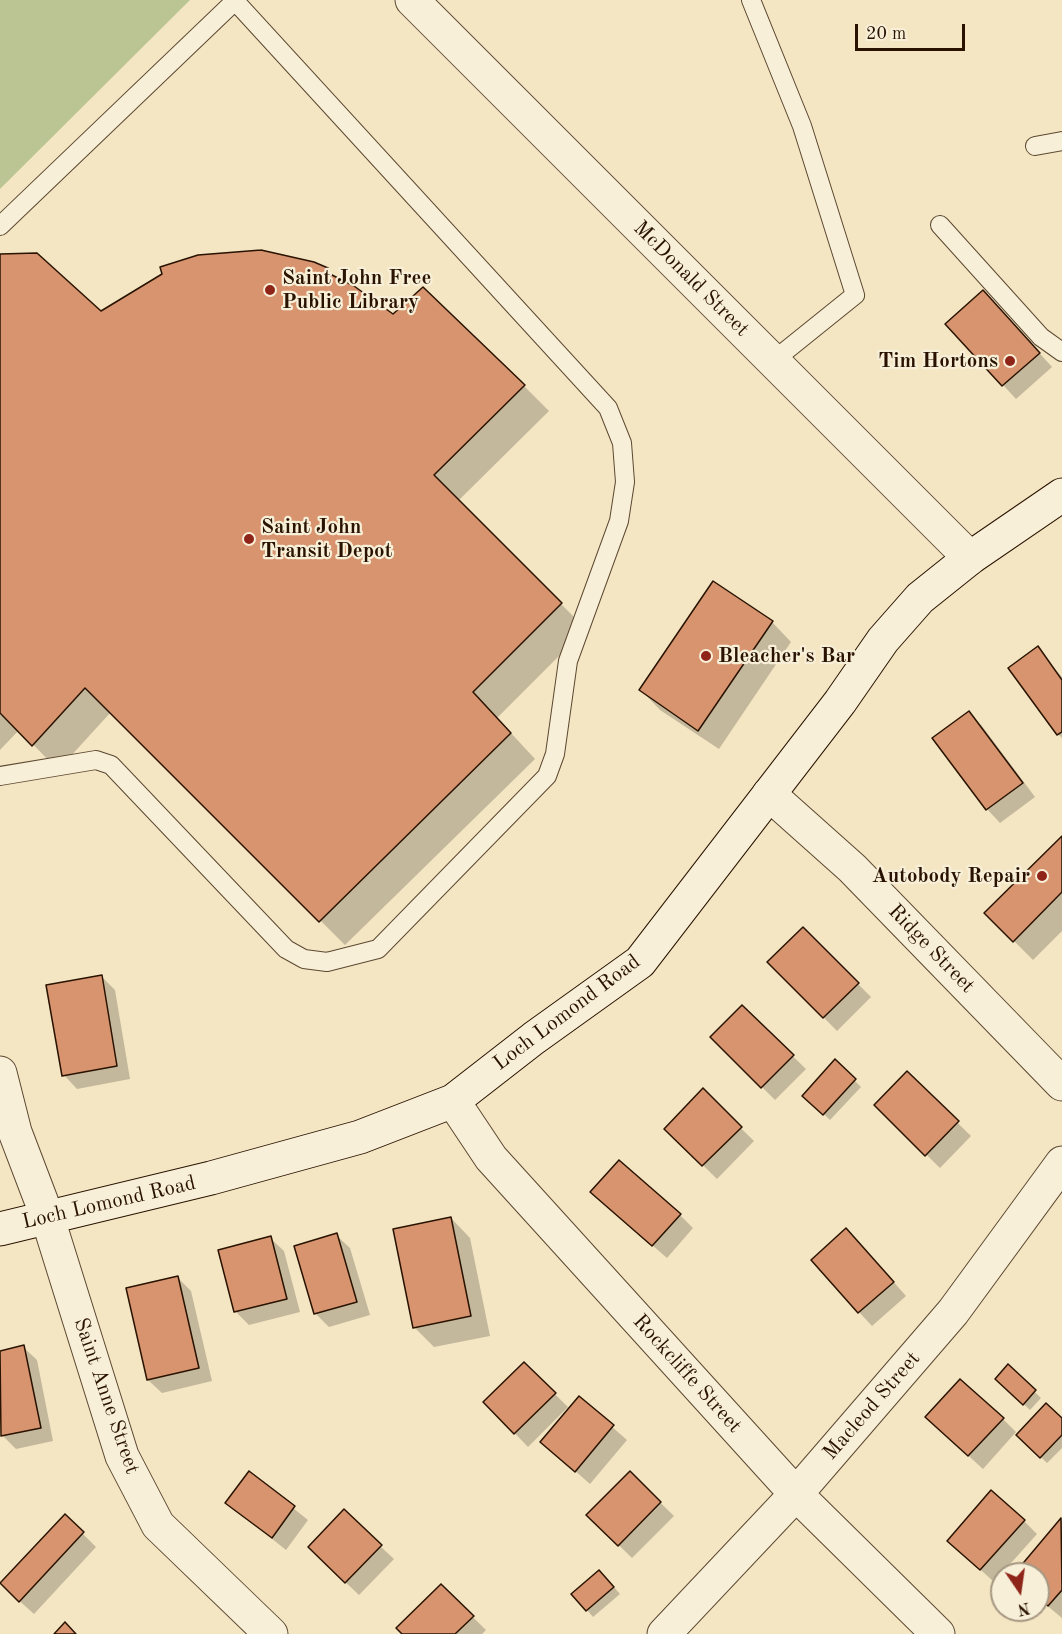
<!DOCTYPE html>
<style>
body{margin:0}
#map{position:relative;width:1062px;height:1634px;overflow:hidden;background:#f4e6c3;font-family:"Old Standard TT",serif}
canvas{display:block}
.north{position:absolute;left:990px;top:1562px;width:60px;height:60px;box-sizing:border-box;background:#f8efd8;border:2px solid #a59782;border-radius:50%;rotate:167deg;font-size:16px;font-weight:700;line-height:24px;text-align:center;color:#291300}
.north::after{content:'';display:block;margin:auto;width:21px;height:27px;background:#8f2418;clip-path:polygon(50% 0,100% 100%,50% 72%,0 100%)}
.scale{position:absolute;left:855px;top:24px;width:110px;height:27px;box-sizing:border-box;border:3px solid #291300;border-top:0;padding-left:8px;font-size:18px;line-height:21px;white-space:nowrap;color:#291300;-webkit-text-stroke:4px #f8efd8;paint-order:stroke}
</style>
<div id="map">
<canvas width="1062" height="1634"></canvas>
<div class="north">N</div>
<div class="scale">20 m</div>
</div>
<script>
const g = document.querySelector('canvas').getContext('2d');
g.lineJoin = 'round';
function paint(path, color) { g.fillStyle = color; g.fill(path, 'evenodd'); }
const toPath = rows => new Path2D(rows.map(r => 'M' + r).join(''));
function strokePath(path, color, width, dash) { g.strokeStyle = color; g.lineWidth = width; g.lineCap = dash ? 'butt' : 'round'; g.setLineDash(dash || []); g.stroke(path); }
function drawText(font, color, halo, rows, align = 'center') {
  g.font = font + ' "Old Standard TT",serif'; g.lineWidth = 4.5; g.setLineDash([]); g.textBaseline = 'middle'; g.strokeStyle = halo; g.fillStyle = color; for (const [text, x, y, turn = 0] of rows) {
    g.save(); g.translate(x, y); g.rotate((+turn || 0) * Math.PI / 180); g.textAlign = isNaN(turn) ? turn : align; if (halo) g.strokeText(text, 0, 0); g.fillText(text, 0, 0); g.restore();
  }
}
paint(toPath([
 [0,0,190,0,0,189]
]), '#bbc594');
paint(toPath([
 [261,252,327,269,338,280,393,315,524,386,549,411,458,501,586,629,497,718,535,759,345,945,111,712,58,770,19,730,0,750,0,256,100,313,198,257],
 [996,305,1052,367,1016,399,947,324],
 [772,622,791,642,719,749,660,710,641,690],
 [1037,648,1062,677,1062,738,1058,734],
 [969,713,982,726,1035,797,1000,823,987,809,934,739],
 [1062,838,1062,931,1033,960,986,913],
 [803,929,871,997,837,1031,769,962],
 [101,976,115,990,130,1079,77,1089,64,1075],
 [742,1007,806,1069,775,1100,712,1037],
 [835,1061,861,1087,830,1120,804,1095],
 [907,1073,971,1136,940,1168,876,1105],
 [703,1091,754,1141,717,1179,666,1129],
 [606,1205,680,1215,693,1228,667,1258],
 [451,1218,470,1238,490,1336,434,1347,415,1328],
 [336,1235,350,1248,370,1315,329,1327,316,1314,296,1247],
 [270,1238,284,1251,300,1312,249,1325,236,1312],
 [860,1244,906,1296,872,1326,859,1312],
 [178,1278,191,1291,212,1381,162,1393,148,1380],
 [23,1347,37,1360,53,1441,16,1449,3,1436,0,1422,0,1352],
 [524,1364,568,1407,528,1447,485,1402],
 [1008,1367,1041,1398,1030,1410,997,1379],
 [579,1398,627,1440,590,1484,542,1442],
 [1003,1419,1016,1432,983,1469,940,1430],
 [1062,1421,1062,1448,1047,1463,1018,1435],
 [249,1473,308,1520,286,1550,227,1503],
 [630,1473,674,1516,632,1558,588,1515],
 [65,1516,96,1547,34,1614,15,1597],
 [1062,1520,1062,1618,1038,1598,1038,1574,1016,1574],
 [1024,1521,1037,1534,994,1582,949,1541],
 [380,1546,394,1559,359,1595,323,1561],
 [606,1578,620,1594,593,1617,587,1610],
 [441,1586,486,1630,482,1634,404,1634]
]), '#0003');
const building = toPath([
 [261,250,314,262,328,268,326,272,354,286,393,314,423,287,525,385,434,475,562,603,473,692,511,733,319,922,85,688,32,746,0,713,0,254,37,253,101,311,162,274,160,267,198,255,261,250],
 [983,290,1040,353,1002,386,945,324,983,290],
 [713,581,773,621,698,731,639,690,713,581],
 [1038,646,1062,680,1062,732,1057,735,1008,668,1038,646],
 [969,711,1023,783,986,810,932,738,969,711],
 [1062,836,1062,892,1013,942,984,913,1062,836],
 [803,927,859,983,823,1018,767,962,803,927],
 [102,975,117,1066,62,1076,46,985,102,975],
 [742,1005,794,1055,761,1088,710,1037,742,1005],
 [835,1059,856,1079,823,1115,802,1096,835,1059],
 [907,1071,959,1121,925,1156,874,1105,907,1071],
 [703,1088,742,1127,702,1166,664,1129,703,1088],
 [619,1160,681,1214,652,1246,590,1192,619,1160],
 [451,1217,471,1316,413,1328,393,1229,451,1217],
 [846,1228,894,1282,858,1313,811,1260,846,1228],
 [337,1233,357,1302,314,1314,294,1246,337,1233],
 [271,1236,287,1299,234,1312,218,1250,271,1236],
 [178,1276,199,1368,147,1380,126,1288,178,1276],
 [24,1345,41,1428,1,1436,0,1351,24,1345],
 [524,1362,556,1393,514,1434,483,1402,524,1362],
 [1008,1364,1036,1390,1023,1405,995,1379,1008,1364],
 [960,1379,1004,1418,968,1456,925,1417,960,1379],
 [579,1396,614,1425,575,1472,540,1442,579,1396],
 [1046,1403,1062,1418,1062,1435,1040,1458,1016,1435,1046,1403],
 [249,1471,295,1506,272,1538,225,1503,249,1471],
 [630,1471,661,1502,618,1546,586,1515,630,1471],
 [991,1490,1025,1520,980,1570,947,1541,991,1490],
 [344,1509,382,1545,345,1583,308,1547,344,1509],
 [65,1514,84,1532,19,1602,0,1583,65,1514],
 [1061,1518,1062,1590,1048,1606,1038,1598,1038,1574,1014,1574,1061,1518],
 [599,1570,614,1587,586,1611,571,1594,599,1570],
 [441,1584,474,1616,455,1634,402,1634,396,1628,441,1584],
 [65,1622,76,1634,54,1634,65,1622]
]);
paint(building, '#d7946e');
strokePath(building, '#291300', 1.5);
const service = toPath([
 [751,0,802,126,855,295,773,361],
 [1035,146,1062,141],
 [940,225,1041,337,1062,352],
 [0,226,236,0],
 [0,776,96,760,111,765,286,949,304,959,327,962,378,949,547,776,555,754,568,661,619,521,625,482,622,443,608,408,235,1]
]);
const minor = toPath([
 [769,794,852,868,1062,1084],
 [0,1073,15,1132,47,1216,122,1456,158,1525,271,1634],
 [453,1101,491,1158,796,1494,938,1634],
 [664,1634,796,1494,953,1312,1062,1163]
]);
const tertiary = toPath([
 [412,0,970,558]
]);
const secondary = toPath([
 [0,1229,211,1178,360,1137,453,1101,534,1038,640,962,840,702,883,640,920,598,970,558,1062,495]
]);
strokePath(service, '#5c4831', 20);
strokePath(minor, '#5c4831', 35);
strokePath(tertiary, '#5c4831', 35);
strokePath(secondary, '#291300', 35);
strokePath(service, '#f8efd8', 18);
strokePath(minor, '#f8efd8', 33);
strokePath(tertiary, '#f8efd8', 33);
strokePath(secondary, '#f8efd8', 33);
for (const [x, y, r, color] of [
 [270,290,6,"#8f2418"],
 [1010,361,6,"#8f2418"],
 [249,539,6,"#8f2418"],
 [706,656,6,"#8f2418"],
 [1042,876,6,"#8f2418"]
]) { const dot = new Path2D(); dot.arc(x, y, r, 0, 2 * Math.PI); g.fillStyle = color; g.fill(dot); strokePath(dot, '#f8efd8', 2); }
drawText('bold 21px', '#291300', '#f8efd8', [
 ["Saint John Free",282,278],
 ["Public Library",282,302],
 ["Tim Hortons",998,361,"right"],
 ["Saint John",261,527],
 ["Transit Depot",261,551],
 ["Bleacher's Bar",718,656],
 ["Autobody Repair",1030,876,"right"]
], 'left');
drawText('21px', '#291300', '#f8efd8', [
 ["McDonald Street",691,279,45],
 ["Ridge Street",931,949,46],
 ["Loch Lomond Road",567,1013,-37],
 ["Loch Lomond Road",109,1203,-13],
 ["Rockcliffe Street",687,1374,48],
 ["Saint Anne Street",106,1396,71],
 ["Macleod Street",872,1406,-49]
]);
</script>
